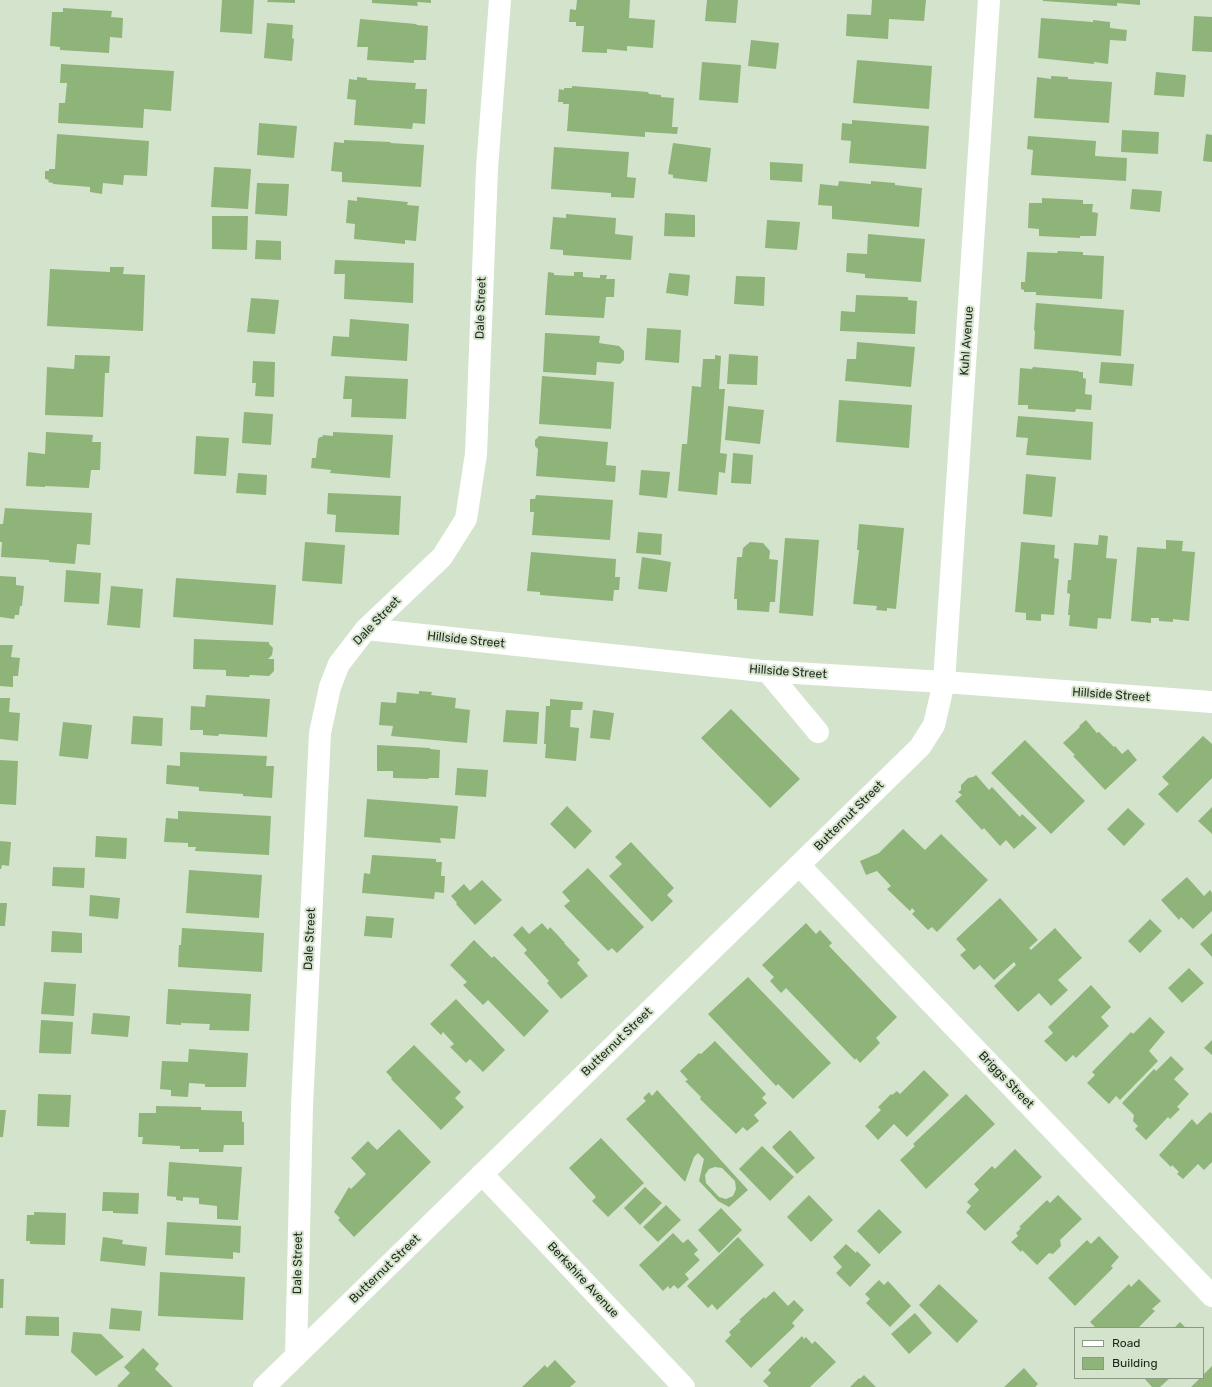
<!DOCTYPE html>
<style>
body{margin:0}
#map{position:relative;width:1212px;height:1387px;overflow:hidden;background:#d4e4cc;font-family:Rubik,sans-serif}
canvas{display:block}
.legend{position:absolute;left:1074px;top:1327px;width:130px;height:52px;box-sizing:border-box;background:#d4e4cc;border:1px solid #8c9886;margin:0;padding:5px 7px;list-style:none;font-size:12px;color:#1f251c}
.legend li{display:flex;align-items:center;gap:8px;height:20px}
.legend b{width:20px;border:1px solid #8c9886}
</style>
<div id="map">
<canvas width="1212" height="1387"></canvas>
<ul class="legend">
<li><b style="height:5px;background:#fff"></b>Road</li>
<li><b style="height:11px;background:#8eb47a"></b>Building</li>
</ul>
</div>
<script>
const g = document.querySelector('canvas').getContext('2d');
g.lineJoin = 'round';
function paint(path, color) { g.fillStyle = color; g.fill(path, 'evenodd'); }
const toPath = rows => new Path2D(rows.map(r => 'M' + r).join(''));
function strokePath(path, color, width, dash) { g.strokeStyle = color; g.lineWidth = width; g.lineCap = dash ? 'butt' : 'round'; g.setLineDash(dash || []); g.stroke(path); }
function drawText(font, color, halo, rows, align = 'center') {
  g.font = font + ' Rubik,sans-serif'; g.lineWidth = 4; g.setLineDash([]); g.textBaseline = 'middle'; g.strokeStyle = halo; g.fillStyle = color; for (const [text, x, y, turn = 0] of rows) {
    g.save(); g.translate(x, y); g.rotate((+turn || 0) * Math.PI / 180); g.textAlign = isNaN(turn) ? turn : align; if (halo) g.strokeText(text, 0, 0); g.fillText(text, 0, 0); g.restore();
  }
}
paint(toPath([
 [222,0,254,0,252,34,220,32],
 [268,0,295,0,295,3,267,2],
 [372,0,431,0,431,3,417,2,418,6,372,3],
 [577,0,630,0,629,18,655,20,653,48,627,46,627,51,607,49,607,53,582,52,584,26,576,26,576,22,569,22,570,9,576,10],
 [707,0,738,0,736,23,705,21],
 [872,0,926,0,924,21,889,19,888,39,846,36,847,14,871,15],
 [1043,0,1140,0,1140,5,1117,3,1117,6,1043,1],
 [63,8,112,11,111,17,123,18,122,38,110,37,109,53,60,50,60,47,50,46,52,12,63,12],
 [1194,16,1212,17,1212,52,1192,51],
 [1041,18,1093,22,1093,20,1110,22,1110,28,1127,30,1126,41,1110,40,1108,64,1094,62,1094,64,1038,58],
 [360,19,416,24,417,25,428,26,426,60,414,60,414,63,367,60,368,47,357,47],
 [267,23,293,25,292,38,294,39,292,61,264,58],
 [751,40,779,43,776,69,748,66],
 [857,60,932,66,929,109,853,103],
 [702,62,741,65,738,103,699,100],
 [61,64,174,71,171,111,144,109,143,128,58,123,59,103,65,103,67,83,60,83],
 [1156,72,1186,75,1184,97,1154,95],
 [1051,76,1068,77,1068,79,1112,82,1109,123,1034,118,1037,77,1051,79],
 [357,77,367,78,367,80,416,83,415,89,427,89,425,124,413,123,412,129,354,125,356,100,347,99,349,79,357,80],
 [572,86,648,92,649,94,661,95,661,97,674,98,672,127,678,127,677,134,645,132,645,137,567,131,569,104,563,104,563,102,558,102,559,89,564,90,564,88,572,88],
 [852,120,929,126,926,169,849,163,851,141,841,140,842,123,852,124],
 [259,123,297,126,294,158,257,155],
 [1122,130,1159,132,1158,154,1121,152],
 [57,134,149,141,147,176,124,175,123,185,103,183,102,194,90,192,90,187,53,184,53,183,48,182,49,180,45,179,45,171,49,171,49,169,55,169],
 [1206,134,1212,135,1212,162,1203,161],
 [1028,136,1096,141,1095,156,1127,158,1126,181,1031,175,1033,150,1027,149],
 [344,140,391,142,390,143,424,145,421,187,342,182,342,172,331,171,334,142,344,143],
 [673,143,711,148,707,182,673,178,673,175,668,174],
 [554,147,629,152,627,177,636,178,634,198,611,197,611,193,551,189],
 [770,162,803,164,802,182,770,180],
 [214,167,251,169,248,209,211,207],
 [839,181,871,184,871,181,895,183,895,185,922,188,919,227,832,219,832,206,818,205,820,184,838,186],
 [257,183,289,184,287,216,255,214],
 [1132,189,1162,191,1160,212,1130,209],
 [357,197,408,202,407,205,419,206,416,241,405,240,405,244,354,239,355,224,346,223,348,200,357,201],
 [1042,198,1083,200,1083,204,1093,204,1092,212,1098,213,1096,236,1080,236,1080,238,1039,236,1039,229,1028,228,1029,203,1042,203],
 [665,213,695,215,695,237,664,236],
 [566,214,616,218,615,234,633,236,631,260,563,255,563,250,550,249,553,217,566,218],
 [212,216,248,216,247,250,212,249],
 [767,220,800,222,797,250,765,248],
 [868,234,925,239,921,282,865,278,865,274,846,272,847,253,867,254],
 [256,240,281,241,281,260,255,259],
 [1058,251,1083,252,1083,255,1104,256,1102,299,1036,295,1036,292,1024,292,1024,290,1021,289,1021,282,1025,282,1027,252,1057,253],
 [335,260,414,263,413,303,344,299,345,274,334,274],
 [110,267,124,267,123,274,145,275,143,331,47,326,50,269,110,272],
 [548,272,554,273,554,275,574,276,574,272,583,272,583,277,600,278,600,275,607,275,606,279,615,279,614,297,606,297,604,318,545,315],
 [669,273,690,275,688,296,666,293],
 [736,276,765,277,764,306,734,304],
 [856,295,908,297,908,300,917,301,915,334,840,331,841,311,855,312],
 [251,298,279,300,275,334,247,332],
 [1036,303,1124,310,1121,356,1034,349,1035,331,1034,330],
 [350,319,409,324,407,361,331,356,333,336,349,337],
 [647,328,681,330,679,363,645,360],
 [545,333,600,336,599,343,619,346,624,351,624,360,620,364,597,362,596,375,543,372],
 [857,342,915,347,911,387,845,381,847,359,856,359],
 [729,354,758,356,757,385,727,384],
 [75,355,110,356,109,373,105,373,103,417,45,415,47,367,74,369],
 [715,355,721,356,719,389,725,389,720,453,727,454,725,473,719,472,717,495,678,491,682,444,687,444,692,386,701,387,703,359,715,359],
 [253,361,275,362,274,397,255,396,256,383,252,383],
 [1101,362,1134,364,1132,386,1099,383],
 [1033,367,1079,371,1079,372,1083,372,1083,378,1086,379,1085,394,1092,395,1091,410,1076,409,1075,412,1028,409,1028,405,1018,405,1020,368,1032,369],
 [345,376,408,379,406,419,351,417,352,399,343,399],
 [542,376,614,382,611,429,539,424],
 [839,400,912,405,909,448,836,442],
 [728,406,764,410,760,444,725,440],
 [244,412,273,414,271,445,242,443],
 [1018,416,1093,422,1091,460,1026,455,1028,438,1016,437],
 [46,432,93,435,92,442,101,442,100,470,91,470,89,488,45,486,45,487,26,486,28,452,45,454],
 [333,432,393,435,390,478,330,473,331,470,311,468,312,458,316,458,318,439,320,437,322,437,323,435,333,436],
 [196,436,229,438,226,476,194,474],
 [539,436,608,442,606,465,616,466,615,482,536,476,538,449,535,446,535,440],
 [733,453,753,455,751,484,731,483],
 [641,470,670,472,667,498,639,495],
 [238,473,267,475,266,495,236,493],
 [1026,474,1056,477,1052,517,1023,514],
 [328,493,401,496,399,535,335,532,336,515,327,514],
 [536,495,613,500,610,540,532,535,534,512,530,512,530,499,535,499],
 [5,508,92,513,90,545,77,544,75,564,49,562,49,560,1,557,2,542,0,542,0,524,3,524],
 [859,524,904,528,896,609,887,608,887,611,876,610,877,606,853,604,859,550,857,550],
 [638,532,662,534,661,555,636,553],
 [1099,535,1108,536,1106,558,1117,559,1111,619,1098,618,1097,629,1069,626,1070,615,1068,615,1070,594,1067,593,1068,580,1071,580,1074,543,1098,545],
 [785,538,819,540,813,616,779,613],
 [1166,540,1183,541,1182,551,1195,552,1189,621,1173,619,1173,622,1159,621,1159,618,1151,618,1151,623,1131,621,1137,547,1166,549],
 [305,542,345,545,342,584,302,581],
 [750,542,763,543,770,551,769,559,778,560,775,602,770,602,769,612,737,610,737,599,734,599,737,557,742,557,743,548],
 [1021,542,1055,545,1054,558,1059,559,1054,615,1041,614,1041,621,1026,620,1026,613,1015,612],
 [531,552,616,559,615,577,620,577,619,590,614,590,613,601,540,595,540,592,527,591],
 [642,557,671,562,667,592,638,589],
 [66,570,101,573,99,604,64,602],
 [0,576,16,577,16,585,24,586,22,606,20,606,19,615,15,615,14,619,0,617],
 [176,578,276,585,273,625,173,617],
 [111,586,143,589,140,628,107,625],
 [194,639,269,642,269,644,273,648,272,655,268,659,274,659,274,671,269,676,250,675,249,677,226,676,226,670,193,669],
 [0,645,13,645,11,657,20,658,18,676,13,676,13,687,0,686],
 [419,691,432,692,431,695,456,698,455,708,470,710,467,743,391,736,393,726,379,725,381,702,396,703,397,692,419,694],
 [206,695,270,699,267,737,219,734,218,736,203,735,203,730,190,730,191,706,205,707],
 [0,698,10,698,9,712,20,713,18,741,0,739],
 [550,699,583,702,582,710,571,710,570,727,579,728,576,761,545,758,546,744,544,744,546,706,550,706],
 [731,709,800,779,770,808,701,738],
 [506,710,539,712,537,744,503,742],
 [593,710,614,713,610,740,590,738],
 [133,716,163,718,162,746,131,744],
 [1086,720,1097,733,1099,732,1114,747,1115,746,1122,754,1128,749,1137,760,1105,790,1073,756,1075,755,1063,743,1080,727,1079,726],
 [63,722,92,725,88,759,59,756],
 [1203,736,1212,744,1212,778,1177,813,1158,794,1169,784,1162,777],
 [1025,740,1085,801,1051,834,991,773],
 [377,745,430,748,430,749,440,750,439,778,428,778,429,779,393,778,393,771,377,771],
 [180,752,267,756,266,766,274,766,272,798,243,796,243,794,199,791,199,787,166,784,167,765,180,766],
 [0,760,18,761,16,805,0,804],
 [457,768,488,770,486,797,455,795],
 [976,775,989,790,992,787,1020,817,1022,814,1037,828,1014,849,1006,840,1000,846,984,828,982,830,955,801,962,795,958,792,961,790,961,785,968,778,973,777],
 [367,799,458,806,455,839,440,838,441,843,364,837],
 [567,806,592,831,575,849,550,824],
 [1212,807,1212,834,1198,821],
 [1128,808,1145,824,1124,846,1107,829],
 [178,811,271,816,269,855,195,851,196,847,188,847,188,843,164,842,166,818,178,819],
 [903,829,925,850,941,834,988,880,937,932,932,927,928,930,912,914,915,911,912,908,910,911,887,889,891,886,877,871,866,875,860,861,879,853],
 [96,836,127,838,126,859,95,857],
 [0,841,11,842,9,866,2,865,1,869,0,869],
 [631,842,674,888,667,895,673,901,652,922,609,876,622,864,615,857],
 [372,855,436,859,436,862,442,862,441,876,445,876,444,893,435,892,434,899,362,893,364,873,370,874],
 [53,867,85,868,84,888,52,886],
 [588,868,644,927,617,953,612,948,608,951,564,906,570,901,562,892],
 [189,870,262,875,259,918,186,913],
 [1187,877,1204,896,1210,890,1212,893,1212,911,1193,929,1181,917,1179,920,1161,900],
 [482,880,502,900,475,925,456,904,457,903,451,896,464,884,470,891],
 [90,895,120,898,118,919,89,916],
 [1000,898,1038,940,1029,948,1031,950,1055,928,1082,958,1058,980,1068,990,1051,1006,1039,993,1018,1012,994,986,1016,965,1014,962,994,980,980,965,974,970,960,955,966,950,956,939],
 [0,903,7,903,5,926,0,926],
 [366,916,394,918,392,938,364,936],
 [1150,919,1162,931,1140,953,1128,941],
 [542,923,548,930,550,927,565,943,564,943,580,960,577,963,588,976,561,999,547,983,549,981,524,953,527,950,513,935,522,926,529,934],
 [806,923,816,934,820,930,832,943,829,946,897,1017,876,1038,880,1043,860,1063,856,1058,855,1060,786,988,781,993,770,981,774,977,762,965],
 [182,928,264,933,262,972,178,967,179,945,181,945],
 [52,931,82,933,82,953,51,952],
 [1212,933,1212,957,1200,944],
 [474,940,492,958,494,956,549,1011,524,1037,488,1000,483,1005,463,985,467,982,450,965],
 [1189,968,1204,983,1182,1003,1168,988],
 [748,977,831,1063,793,1099,778,1084,776,1086,708,1014],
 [44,982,76,984,74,1016,41,1014],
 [1091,985,1111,1007,1101,1017,1109,1026,1076,1058,1073,1055,1066,1062,1044,1041,1053,1033,1048,1027],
 [168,989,251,994,249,1031,209,1030,210,1024,181,1023,181,1025,166,1024],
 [456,999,505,1050,483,1072,470,1059,466,1063,450,1047,454,1044,443,1032,441,1035,430,1024],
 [93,1013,130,1016,128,1037,91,1034],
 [1150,1017,1165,1032,1149,1051,1158,1061,1120,1100,1116,1096,1109,1104,1087,1083,1095,1075,1092,1072,1131,1032,1133,1034],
 [41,1020,73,1022,71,1054,39,1053],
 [1212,1040,1212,1055,1204,1048],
 [715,1041,766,1094,762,1098,767,1103,754,1115,759,1121,747,1131,743,1127,736,1134,700,1099,701,1097,685,1081,688,1080,680,1071,699,1053,701,1054],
 [414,1045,461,1092,455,1098,464,1107,441,1130,391,1079,392,1078,386,1072],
 [189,1049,248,1053,246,1087,205,1087,205,1084,189,1083,188,1097,171,1096,171,1090,160,1089,162,1061,188,1062],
 [1171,1056,1184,1069,1174,1079,1189,1094,1177,1107,1180,1109,1170,1119,1168,1117,1146,1140,1135,1129,1138,1126,1133,1121,1134,1115,1122,1103,1154,1069,1156,1071],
 [924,1070,949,1095,907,1137,894,1124,878,1140,865,1126,881,1110,878,1107,891,1094,892,1095,897,1091,900,1094],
 [657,1090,748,1190,729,1207,718,1201,699,1181,704,1159,698,1153,694,1157,685,1182,626,1119,646,1101,643,1098,649,1092,652,1096],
 [715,1167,722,1168,735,1181,736,1189,733,1196,726,1199,719,1197,706,1183,705,1175,709,1169],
 [38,1094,71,1095,69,1127,37,1126],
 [966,1094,995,1124,926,1189,900,1160,915,1146,913,1144],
 [156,1106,201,1107,201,1110,242,1111,242,1122,244,1122,244,1145,224,1145,223,1152,199,1152,199,1149,180,1149,180,1146,142,1144,143,1137,138,1137,139,1113,156,1113],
 [0,1110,6,1110,3,1137,0,1137],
 [1210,1112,1212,1114,1212,1162,1204,1170,1198,1164,1183,1179,1177,1174,1179,1172,1172,1165,1171,1167,1159,1155,1192,1119,1197,1125],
 [399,1129,431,1162,354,1237,338,1220,340,1218,334,1212,349,1187,351,1189,366,1174,351,1158,368,1141,377,1150],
 [790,1130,815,1158,797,1174,772,1147],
 [601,1138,644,1183,608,1217,592,1201,596,1197,569,1168],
 [762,1146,794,1177,770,1201,739,1169],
 [1015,1149,1042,1177,985,1231,966,1212,971,1206,967,1202,979,1190,974,1184,992,1166,995,1169],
 [169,1162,242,1167,238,1220,217,1219,217,1206,199,1204,199,1198,183,1197,183,1201,176,1200,176,1197,167,1196],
 [645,1187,662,1203,640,1225,624,1208],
 [103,1192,139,1193,138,1214,113,1213,113,1211,102,1211],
 [809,1195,833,1220,811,1242,787,1217],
 [1058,1195,1082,1219,1060,1240,1061,1246,1053,1254,1049,1253,1037,1265,1022,1250,1021,1252,1011,1242,1018,1236,1016,1233,1021,1228,1019,1227,1047,1200,1050,1203],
 [666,1205,681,1220,658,1242,643,1227],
 [721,1208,742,1230,719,1253,698,1230],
 [879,1209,902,1232,879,1254,857,1231],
 [34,1212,66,1213,65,1245,30,1244,30,1241,26,1241,27,1215,34,1215],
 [167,1222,241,1226,240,1253,233,1252,233,1259,165,1255],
 [673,1233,683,1243,688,1239,698,1250,694,1254,700,1260,685,1274,689,1279,678,1289,674,1285,670,1289,668,1286,663,1291,639,1265],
 [1099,1236,1119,1257,1111,1266,1113,1268,1075,1306,1048,1278,1087,1240,1091,1244],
 [103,1237,123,1240,122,1244,147,1247,145,1266,100,1261],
 [738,1237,764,1265,717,1310,712,1304,708,1308,687,1286],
 [846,1244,856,1253,857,1251,871,1265,850,1287,836,1273,842,1267,833,1257],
 [160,1272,245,1277,243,1320,158,1316],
 [0,1279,4,1279,3,1308,0,1308],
 [1139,1279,1161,1301,1152,1309,1155,1311,1138,1328,1096,1328,1090,1322,1129,1284,1131,1287],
 [879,1280,884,1285,888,1281,911,1306,890,1327,866,1303,870,1299,865,1294],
 [939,1284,978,1321,957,1343,919,1305],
 [774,1291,788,1306,794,1300,804,1310,792,1323,795,1326,751,1368,725,1341,731,1335,729,1332,741,1321,739,1320,764,1297,765,1299],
 [111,1308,142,1311,140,1331,109,1329],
 [915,1313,932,1333,909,1354,891,1334],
 [26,1316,59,1317,59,1336,25,1335],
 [1180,1322,1186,1328,1174,1328],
 [73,1332,101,1334,124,1357,96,1376,71,1352],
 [802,1336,804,1339,806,1337,812,1344,815,1341,836,1362,810,1387,769,1387,763,1381,771,1373,768,1370],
 [143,1348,159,1364,155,1369,173,1387,119,1387,117,1386,130,1373,124,1367],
 [555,1360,576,1382,570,1387,522,1387,545,1365,547,1368],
 [1212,1366,1212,1387,1191,1387,1200,1378,1203,1378,1203,1375],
 [1024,1368,1038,1384,1035,1387,1004,1387],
 [864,1375,876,1387,850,1387,859,1378,860,1379],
 [1144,1378,1170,1378,1160,1387,1152,1387]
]), '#8eb47a');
strokePath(toPath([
 [366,629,762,671,944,682,1212,702],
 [767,671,818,732],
 [799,865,1212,1296],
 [482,1174,684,1387],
 [296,1356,302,1106,320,733,330,687,339,664,366,629,442,557,466,519,476,454,487,168,500,0],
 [264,1387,920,747,934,725,944,682,989,0]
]), '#fff', 22);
drawText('12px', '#1f251c', '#d4e4cc', [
 ["Dale Street",481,308,-88],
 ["Kuhl Avenue",967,341,-86],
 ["Dale Street",377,621,-46],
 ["Hillside Street",466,640,6],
 ["Hillside Street",788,672,4],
 ["Hillside Street",1111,695,4],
 ["Butternut Street",849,816,-45],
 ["Dale Street",310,939,-87],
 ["Butternut Street",617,1042,-44],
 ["Briggs Street",1006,1080,46],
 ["Dale Street",298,1263,-89],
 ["Butternut Street",385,1269,-44],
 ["Berkshire Avenue",583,1280,47]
]);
</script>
